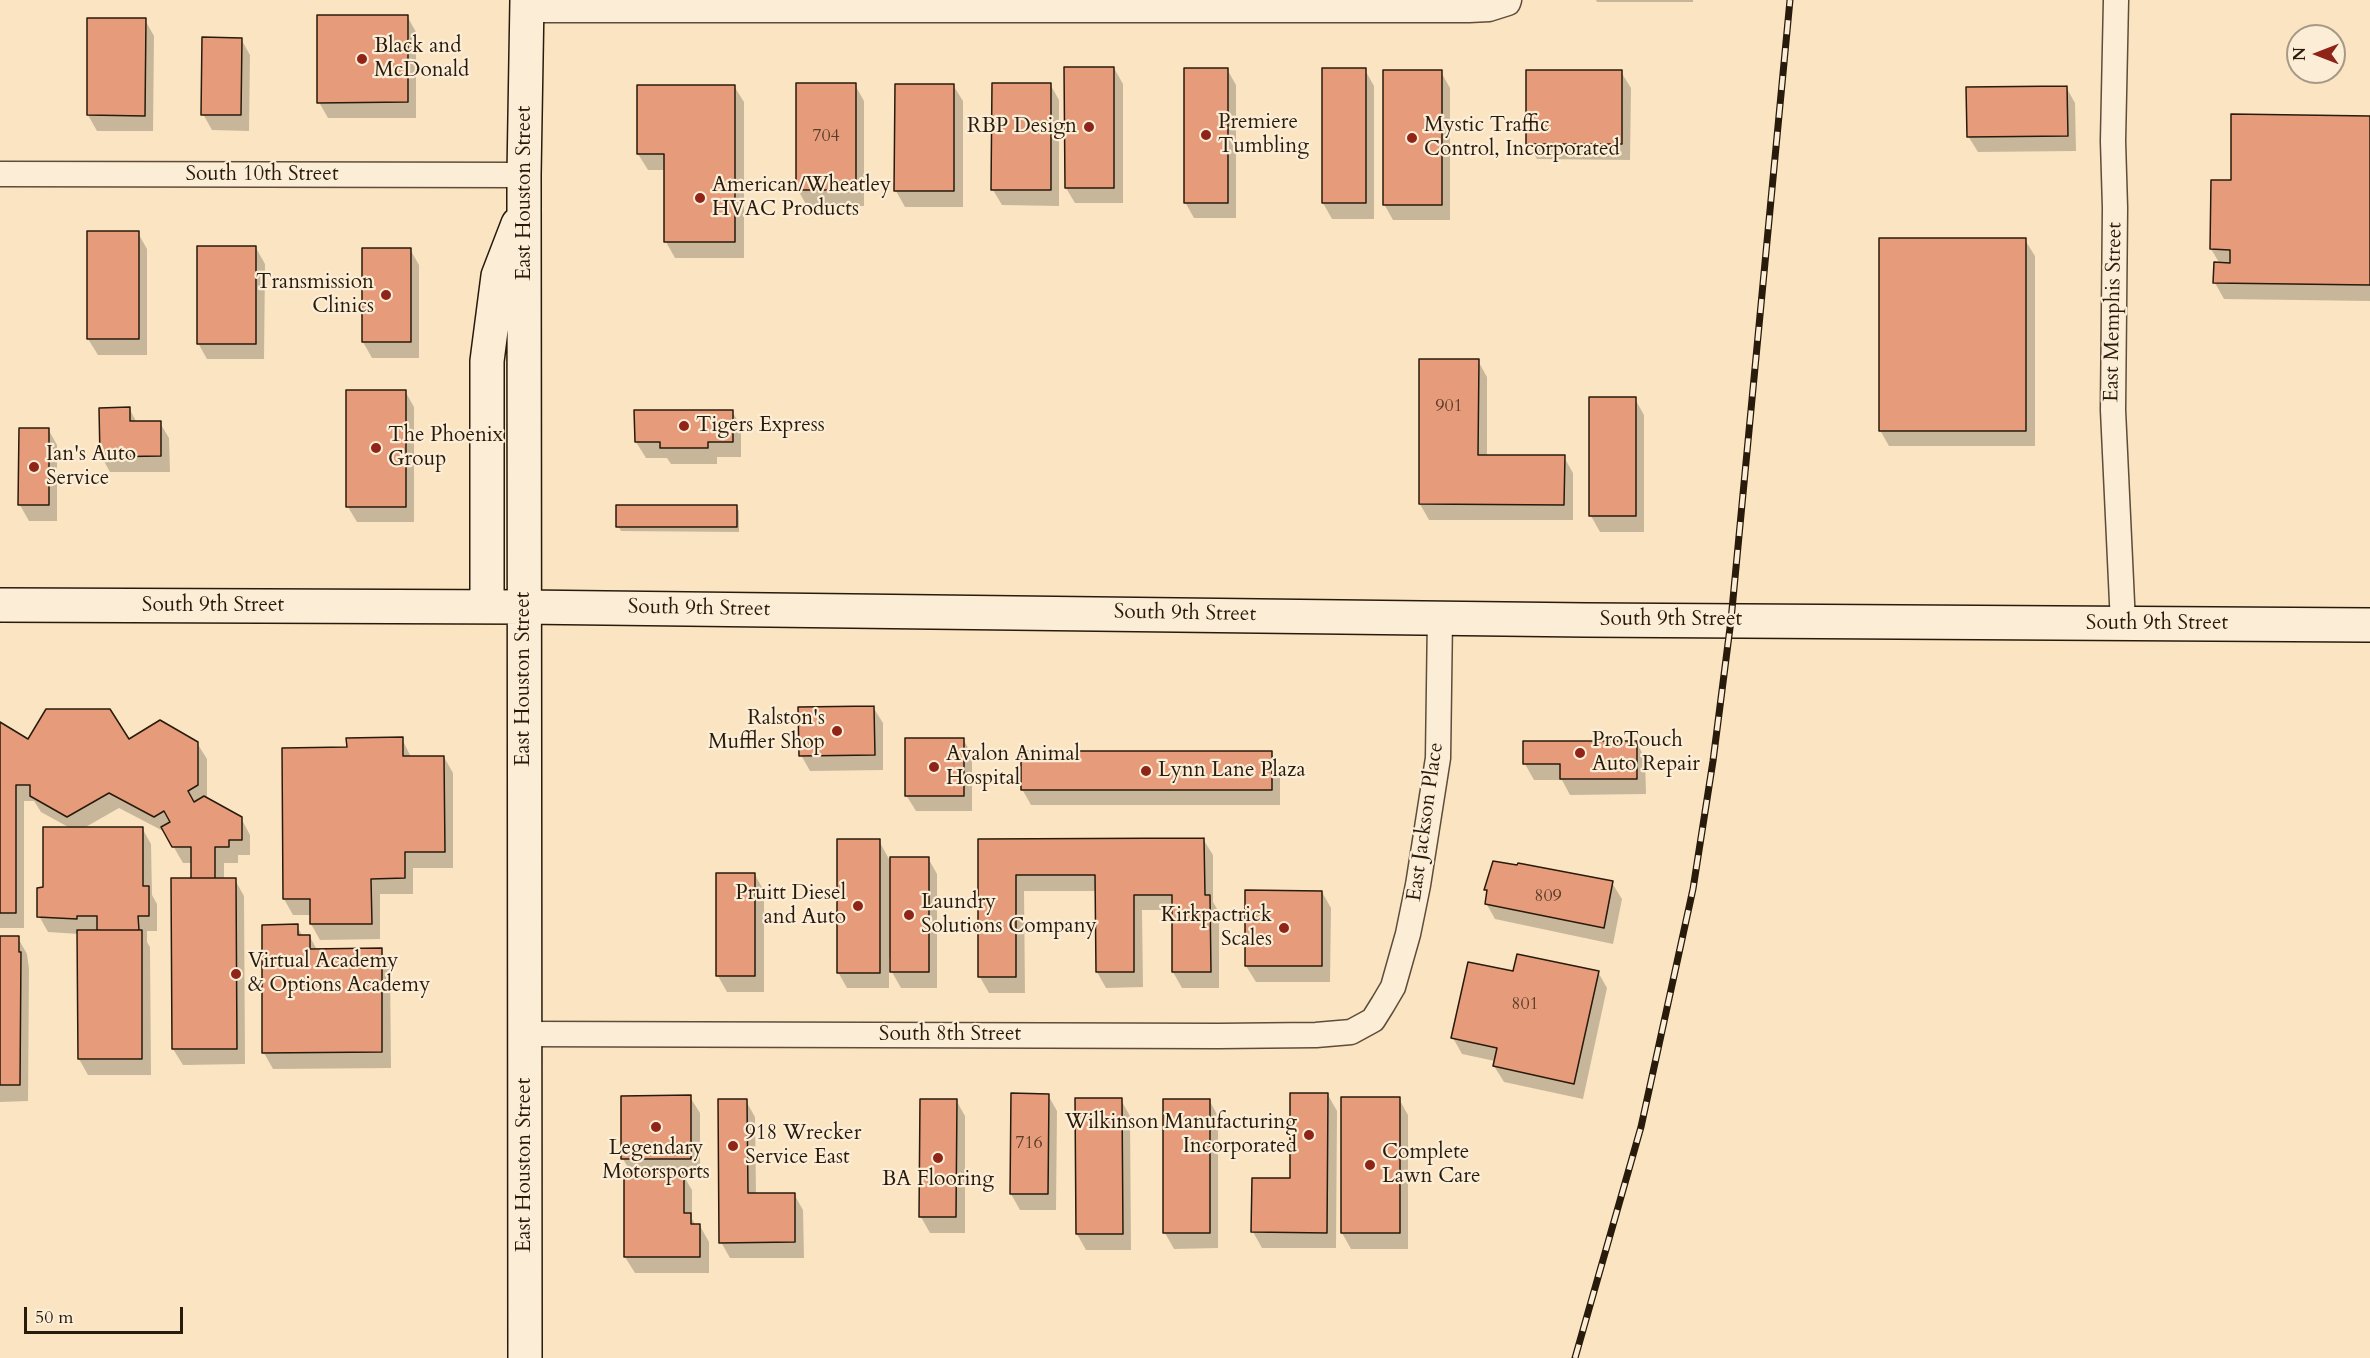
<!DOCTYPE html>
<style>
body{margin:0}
#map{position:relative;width:2370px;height:1358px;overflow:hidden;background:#fbe4c1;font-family:Cardo,serif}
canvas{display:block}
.north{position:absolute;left:2286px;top:24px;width:60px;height:60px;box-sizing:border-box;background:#fcedd7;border:2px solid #a79986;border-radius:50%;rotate:270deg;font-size:16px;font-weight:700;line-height:24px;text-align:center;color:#281b0c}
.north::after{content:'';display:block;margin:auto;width:21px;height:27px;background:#8f2418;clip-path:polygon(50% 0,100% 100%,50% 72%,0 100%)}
.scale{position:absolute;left:24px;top:1307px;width:159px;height:27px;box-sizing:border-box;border:3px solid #281b0c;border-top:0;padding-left:8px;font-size:18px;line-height:21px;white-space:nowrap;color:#281b0c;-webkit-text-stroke:4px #fcedd7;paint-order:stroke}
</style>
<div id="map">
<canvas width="2370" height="1358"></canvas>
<div class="north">N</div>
<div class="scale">50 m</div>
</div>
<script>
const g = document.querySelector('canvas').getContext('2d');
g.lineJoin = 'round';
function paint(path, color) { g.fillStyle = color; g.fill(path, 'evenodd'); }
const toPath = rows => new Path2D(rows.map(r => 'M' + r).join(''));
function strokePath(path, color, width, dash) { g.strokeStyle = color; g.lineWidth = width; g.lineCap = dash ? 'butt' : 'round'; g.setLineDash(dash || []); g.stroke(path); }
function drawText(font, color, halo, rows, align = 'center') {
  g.font = font + ' Cardo,serif'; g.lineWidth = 4.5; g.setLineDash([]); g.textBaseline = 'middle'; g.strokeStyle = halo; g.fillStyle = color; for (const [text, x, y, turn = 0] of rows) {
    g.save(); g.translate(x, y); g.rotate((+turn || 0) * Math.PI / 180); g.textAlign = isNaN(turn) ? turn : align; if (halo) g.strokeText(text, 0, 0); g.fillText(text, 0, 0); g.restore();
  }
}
paint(toPath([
 [1596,0,1693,0,1693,2,1597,2],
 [407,16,416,32,416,118,328,118,319,102],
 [145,20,154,36,153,131,97,131,88,115],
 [241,39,250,55,249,131,212,130,203,114],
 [1114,68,1123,84,1123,203,1075,203,1066,188],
 [1227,69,1236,85,1236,218,1194,218,1185,202],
 [1365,70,1374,86,1374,219,1332,219,1323,203],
 [1441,72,1450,88,1450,220,1393,220,1384,204],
 [1621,72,1631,88,1630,160,1537,159,1528,143],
 [1050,84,1059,100,1059,206,1002,205,993,190],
 [855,85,864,101,864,206,807,206,798,190],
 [953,85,963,101,963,207,905,207,896,191],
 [734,86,744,102,744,258,675,258,666,242,666,170,648,170,638,154],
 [2066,87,2075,103,2076,151,1978,152,1968,136],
 [2370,117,2370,301,2224,299,2215,283,2220,264,2211,249,2212,181,2232,182],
 [138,233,147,249,147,355,98,355,88,339],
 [2025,240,2035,256,2035,446,1889,446,1880,430],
 [256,248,265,264,264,359,207,359,198,343],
 [410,249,419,265,419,358,372,358,363,342],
 [1478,361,1487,377,1487,456,1564,457,1573,473,1573,520,1429,520,1420,504],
 [405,391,414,407,414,522,357,522,348,507],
 [1635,399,1644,415,1644,532,1600,532,1591,516],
 [129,408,137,423,160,423,169,438,170,472,110,472,101,456],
 [732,411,741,427,741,457,717,457,717,464,671,464,667,458,646,458,636,442],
 [20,429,48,429,57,445,57,521,29,521,20,505],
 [736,507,739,511,739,532,621,531,618,526],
 [873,707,883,723,883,770,810,771,801,755],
 [0,724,28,741,197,743,207,759,207,799,241,818,250,835,250,855,238,855,238,863,224,863,224,880,235,880,244,896,245,1064,183,1065,173,1049,193,880,193,863,183,863,165,832,119,808,84,828,142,828,151,844,152,895,157,904,157,931,147,931,147,942,150,947,151,1075,88,1075,79,1059,79,934,48,932,39,916,45,889,70,828,41,812,34,801,24,801,24,928,0,928],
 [402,739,411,757,444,757,453,773,453,868,413,868,413,894,380,894,380,939,320,940,311,924,311,915,293,915,284,899,348,749],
 [963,739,972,755,972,811,916,811,906,795],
 [1636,742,1645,758,1646,794,1570,795,1562,780,1534,780,1525,764],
 [1271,753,1280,769,1280,805,1031,805,1022,789],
 [1203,839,1213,855,1213,902,1219,912,1219,988,1182,988,1173,972,1173,910,1142,910,1143,987,1106,988,1097,972,1097,891,1024,891,1025,993,989,993,980,977,979,840],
 [879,841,889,859,928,858,937,874,937,988,901,988,892,972,892,957,889,957,889,988,847,988,838,972],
 [755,875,764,891,764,992,727,992,718,976],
 [1612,883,1622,899,1613,944,1495,919,1486,903,1488,894,1486,890],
 [1322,892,1331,908,1330,982,1256,982,1246,966],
 [297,926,303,937,310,937,317,950,381,950,390,966,391,1068,273,1069,264,1053],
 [0,938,18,938,27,954,29,969,28,1101,0,1102],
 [1598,972,1607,988,1583,1099,1504,1082,1494,1066,1495,1061,1462,1054,1453,1038,1514,973],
 [1048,1095,1057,1111,1056,1210,1020,1210,1011,1194],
 [1328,1095,1337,1111,1336,1248,1262,1248,1253,1232,1291,1179],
 [690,1097,700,1113,700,1175,683,1175,692,1190,692,1219,696,1226,700,1226,709,1242,709,1273,635,1273,625,1257,625,1174,632,1174,623,1159],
 [1342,1099,1399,1099,1408,1115,1408,1249,1351,1249,1342,1233],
 [956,1100,965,1116,965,1233,930,1233,921,1217],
 [1121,1100,1130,1116,1131,1250,1086,1250,1077,1234],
 [1209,1100,1218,1116,1218,1248,1174,1249,1165,1233],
 [746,1101,755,1117,756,1195,794,1194,803,1210,804,1258,730,1258,721,1242]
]), '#0003');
const building = toPath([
 [317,15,408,15,408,102,317,103,317,15],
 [87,18,146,18,145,116,87,115,87,18],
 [202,37,242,38,241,115,201,115,202,37],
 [1064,67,1114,67,1114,188,1065,188,1064,67],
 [1184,68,1228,68,1228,203,1184,203,1184,68],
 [1322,68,1366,68,1366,203,1322,203,1322,68],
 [1383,70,1442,70,1442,205,1383,205,1383,70],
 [1526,70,1622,70,1622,144,1526,144,1526,70],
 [796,83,856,83,856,190,796,190,796,83],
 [992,83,1051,83,1051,190,991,190,992,83],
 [895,84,954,84,954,191,894,191,895,84],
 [637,85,735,85,735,242,664,242,664,154,637,154,637,85],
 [2067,86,2068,136,1967,137,1966,87,2067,86],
 [2231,114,2370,116,2370,285,2213,283,2214,262,2230,263,2230,250,2210,249,2211,180,2231,180,2231,114],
 [87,231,139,231,139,339,87,339,87,231],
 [1879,238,2026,238,2026,431,1879,431,1879,238],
 [197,246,256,246,256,344,197,344,197,246],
 [362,248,411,248,411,342,362,342,362,248],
 [1419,359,1479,359,1478,455,1565,455,1564,505,1419,504,1419,359],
 [346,390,406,390,406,507,346,507,346,390],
 [1589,397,1636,397,1636,516,1589,516,1589,397],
 [130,407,130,421,161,421,161,456,100,457,99,408,130,407],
 [634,410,733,410,733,442,708,442,708,448,660,448,660,442,635,442,634,410],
 [19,428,49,428,49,505,18,505,19,428],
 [616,505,737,505,737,527,616,527,616,505],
 [874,706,875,755,799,756,798,707,874,706],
 [46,709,110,709,129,739,160,720,198,742,198,785,188,791,194,802,204,796,242,817,242,840,229,840,229,847,215,847,215,878,191,878,191,847,172,847,161,827,170,822,164,811,154,817,109,793,67,817,30,796,30,785,16,785,16,913,0,913,0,722,28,739,46,709],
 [403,737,403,756,444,756,445,852,405,852,405,878,371,879,372,924,310,924,310,899,283,899,282,748,347,747,346,738,403,737],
 [905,738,964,738,964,796,905,796,905,738],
 [1523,741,1637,741,1637,779,1560,779,1560,764,1523,764,1523,741],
 [1021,751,1272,751,1272,790,1021,790,1021,751],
 [43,827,143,827,143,886,149,886,149,916,138,916,139,930,97,930,97,916,77,916,77,919,37,917,37,888,43,887,43,827],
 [1204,838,1205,895,1210,895,1211,972,1172,972,1172,895,1134,895,1134,972,1096,972,1095,875,1016,875,1016,977,978,977,978,839,1204,838],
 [837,839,880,839,880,973,837,973,837,839],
 [890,857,929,857,929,972,890,972,890,857],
 [1493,861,1517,865,1518,863,1613,881,1604,928,1485,904,1487,890,1484,890,1493,861],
 [716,873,755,873,755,976,716,976,716,873],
 [171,878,236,878,237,1049,172,1049,171,878],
 [1245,890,1322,891,1322,966,1245,966,1245,890],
 [298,924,298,935,310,935,310,949,382,948,382,1052,262,1053,262,925,298,924],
 [77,930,142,930,142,1059,78,1059,77,930],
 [0,936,19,936,19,952,21,952,20,1085,0,1085,0,936],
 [1517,954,1599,971,1574,1084,1493,1066,1497,1048,1451,1038,1468,962,1513,971,1517,954],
 [1011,1093,1049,1094,1048,1194,1010,1194,1011,1093],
 [1290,1093,1328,1093,1327,1233,1251,1232,1252,1178,1290,1178,1290,1093],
 [691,1095,691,1159,621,1159,621,1096,691,1095],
 [1341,1097,1400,1097,1400,1233,1341,1233,1341,1097],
 [1075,1098,1122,1098,1123,1234,1076,1234,1075,1098],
 [718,1099,747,1099,748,1193,795,1193,795,1242,719,1243,718,1099],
 [920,1099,957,1099,956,1217,919,1217,920,1099],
 [1163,1099,1210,1099,1210,1233,1163,1233,1163,1099],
 [624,1172,684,1172,684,1213,691,1213,691,1224,700,1224,700,1257,624,1257,624,1172]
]);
paint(building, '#e69c7b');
strokePath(building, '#281b0c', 1.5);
const street = toPath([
 [2116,0,2113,141,2115,208,2113,410,2123,624],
 [527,10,1469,10,1489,9,1508,3,1509,0],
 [0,174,524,175],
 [524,1034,1218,1036,1316,1035,1351,1032,1373,1020,1383,1004,1393,987,1408,934,1418,885,1438,758,1440,617]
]);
const secondary = toPath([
 [0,605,524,607,1586,620,2370,625],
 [487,607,487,361,498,276,518,224],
 [525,1358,524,175,527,0]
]);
strokePath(street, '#5d4d39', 27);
strokePath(secondary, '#281b0c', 36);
strokePath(street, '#fcedd7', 24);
strokePath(secondary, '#fcedd7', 33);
const rail = toPath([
 [1575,1358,1641,1127,1693,889,1713,761,1731,620,1790,0]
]);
strokePath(rail, '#281b0c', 7);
strokePath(rail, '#fcedd7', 4.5, [14]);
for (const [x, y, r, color] of [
 [362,59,6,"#8f2418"],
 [1089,127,6,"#8f2418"],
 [1206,135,6,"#8f2418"],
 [1412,138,6,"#8f2418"],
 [700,198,6,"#8f2418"],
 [386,295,6,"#8f2418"],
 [684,426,6,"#8f2418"],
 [376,448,6,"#8f2418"],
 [34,467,6,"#8f2418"],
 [837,731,6,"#8f2418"],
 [1580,753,6,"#8f2418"],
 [934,767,6,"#8f2418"],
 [1146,771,6,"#8f2418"],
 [858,906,6,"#8f2418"],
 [909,915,6,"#8f2418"],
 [1284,928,6,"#8f2418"],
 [236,974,6,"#8f2418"],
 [656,1127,6,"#8f2418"],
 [1309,1135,6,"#8f2418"],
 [733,1146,6,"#8f2418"],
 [938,1158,6,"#8f2418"],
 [1370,1165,6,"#8f2418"]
]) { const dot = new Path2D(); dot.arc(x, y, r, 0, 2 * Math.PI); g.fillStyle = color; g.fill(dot); strokePath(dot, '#fcedd7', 2); }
drawText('18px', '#583b28', null, [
 ["704",826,137],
 ["901",1449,407],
 ["809",1548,897],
 ["801",1525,1005],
 ["716",1029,1144]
]);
drawText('21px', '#281b0c', '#fcedd7', [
 ["Black and",374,47],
 ["McDonald",374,71],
 ["Premiere",1218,123],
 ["Tumbling",1218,147],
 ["Mystic Traffic",1424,126],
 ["Control, Incorporated",1424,150],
 ["RBP Design",1077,127,"right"],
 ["American/Wheatley",712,186],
 ["HVAC Products",712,210],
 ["Transmission",374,283,"right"],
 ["Clinics",374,307,"right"],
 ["Tigers Express",696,426],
 ["The Phoenix",388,436],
 ["Group",388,460],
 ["Ian's Auto",46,455],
 ["Service",46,479],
 ["Ralston's",825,719,"right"],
 ["Muffler Shop",825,743,"right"],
 ["ProTouch",1592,741],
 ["Auto Repair",1592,765],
 ["Avalon Animal",946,755],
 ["Hospital",946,779],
 ["Lynn Lane Plaza",1158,771],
 ["Pruitt Diesel",846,894,"right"],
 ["and Auto",846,918,"right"],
 ["Laundry",921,903],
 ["Solutions Company",921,927],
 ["Kirkpactrick",1272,916,"right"],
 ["Scales",1272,940,"right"],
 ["Virtual Academy",248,962],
 ["& Options Academy",248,986],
 ["Wilkinson Manufacturing",1297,1123,"right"],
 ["Incorporated",1297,1147,"right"],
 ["918 Wrecker",745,1134],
 ["Service East",745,1158],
 ["Legendary",656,1149,"center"],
 ["Motorsports",656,1173,"center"],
 ["Complete",1382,1153],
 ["Lawn Care",1382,1177],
 ["BA Flooring",938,1180,"center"]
], 'left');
drawText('21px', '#281b0c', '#fcedd7', [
 ["South 10th Street",262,175],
 ["East Houston Street",525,193,-90],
 ["East Memphis Street",2114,312,-89],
 ["South 9th Street",213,606],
 ["South 9th Street",699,609,1],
 ["South 9th Street",1185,614,1],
 ["South 9th Street",1671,620],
 ["South 9th Street",2157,624],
 ["East Houston Street",524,679,-90],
 ["East Jackson Place",1426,822,-82],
 ["South 8th Street",950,1035],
 ["East Houston Street",525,1165,-90]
]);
</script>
